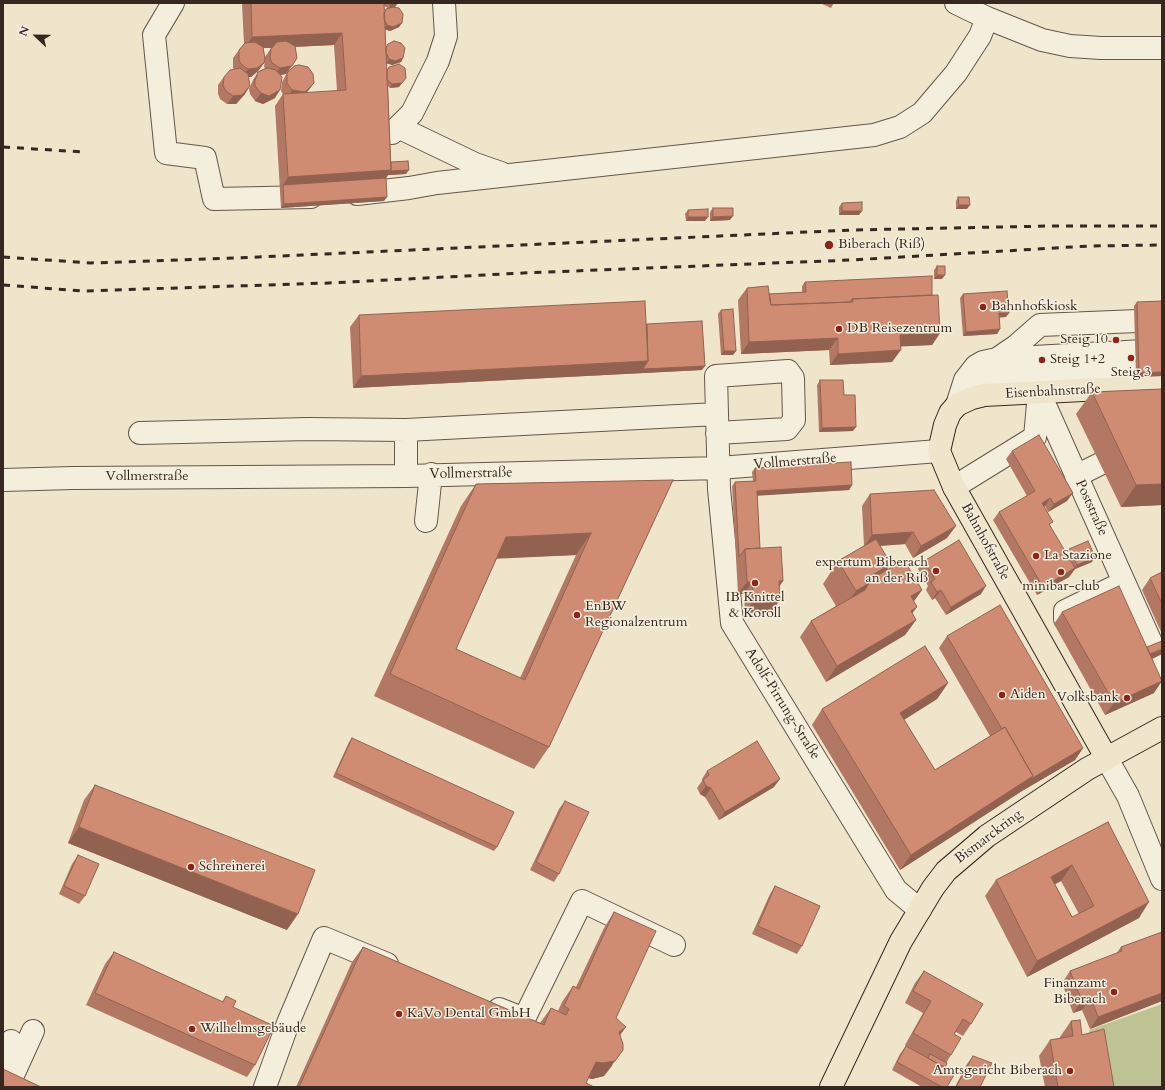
<!DOCTYPE html>
<meta charset="utf-8">
<style>
body{margin:0}
#map{position:relative;width:1165px;height:1090px;overflow:hidden;background:#eee5cb;font-family:Cardo,serif}
canvas{display:block}
.frame{position:absolute;inset:0;border:4px solid #372721;pointer-events:none}
.north{position:absolute;left:16px;top:16px;width:40px;height:40px;-webkit-text-stroke:3px #f4eedd;paint-order:stroke;rotate:292deg;font-size:11px;font-weight:700;line-height:16px;text-align:center;color:#372721}
.north::after{content:'';display:block;margin:auto;width:14px;height:18px;background:#372721;clip-path:polygon(50% 0,100% 100%,50% 72%,0 100%)}
</style>
<div id="map">
<canvas width="1165" height="1090"></canvas>
<div class="frame"></div>
<div class="north">N</div>
</div>
<script>
const g = document.querySelector('canvas').getContext('2d');
g.lineJoin = 'round';
function paint(path, color) { g.fillStyle = color; g.fill(path, 'evenodd'); }
const toPath = rows => new Path2D(rows.map(r => 'M' + r).join(''));
function strokePath(path, color, width, dash) { g.strokeStyle = color; g.lineWidth = width; g.lineCap = dash ? 'butt' : 'round'; g.setLineDash(dash || []); g.stroke(path); }
function drawText(font, color, halo, rows, align = 'center') {
  g.font = font + ' Cardo,serif'; g.lineWidth = 3; g.setLineDash([]); g.textBaseline = 'middle'; g.strokeStyle = halo; g.fillStyle = color; for (const [text, x, y, turn = 0] of rows) {
    g.save(); g.translate(x, y); g.rotate((+turn || 0) * Math.PI / 180); g.textAlign = isNaN(turn) ? turn : align; if (halo) g.strokeText(text, 0, 0); g.fillText(text, 0, 0); g.restore();
  }
}
paint(toPath([
 [1162,1004,1162,1087,1101,1087,1089,1030]
]), '#bec393');
const minor = toPath([
 [173,3,154,35,166,153,205,158,214,199,311,197],
 [956,3,987,18,1042,40,1070,46,1101,48,1162,48],
 [398,127,475,164,501,173],
 [381,133,392,133,412,113,438,61,446,36,444,3],
 [357,194,409,188,437,183,874,135,900,127,922,113,956,73,980,36,987,18],
 [997,359,1016,346,1040,325,1162,320],
 [965,380,1162,370],
 [1039,392,1162,667],
 [957,405,965,380,976,366,983,362,997,359,1162,350],
 [140,433,308,429,406,430],
 [717,433,787,429,794,420,793,378,788,371,716,376,719,489,732,623,896,890,920,910],
 [406,476,406,430,717,414],
 [1076,476,1100,464],
 [3,480,72,478,406,476,719,468,939,451],
 [954,487,1035,437,1039,393],
 [426,521,431,474],
 [1065,619,1065,611,1124,582],
 [1107,759,1128,796,1162,879],
 [499,1009,524,1019,582,901,674,945],
 [3,1058,11,1041],
 [13,1075,33,1031],
 [265,1087,288,1023,324,938,387,964]
]);
const major = toPath([
 [1107,759,954,487,939,451,945,425,950,413,957,405,972,398,984,395,1162,386],
 [831,1087,901,941,933,888,946,871,987,836,1087,769,1162,728]
]);
strokePath(minor, '#65564c', 24);
strokePath(major, '#372721', 24);
strokePath(minor, '#f4eedd', 22);
strokePath(major, '#eee5cb', 22);
strokePath(toPath([
 [3,147,84,152],
 [3,257,90,263,236,258,852,230,1050,226,1162,226],
 [3,285,83,291,329,283,523,273,851,260,1089,246,1162,245]
]), '#372721', 3, [7, 7]);
paint(toPath([
 [242,3,398,3,394,7,402,23,399,27,390,31,385,29,386,47,388,44,403,58,401,62,392,65,386,63,387,70,389,67,406,78,399,87,390,88,388,86,391,162,406,174,388,175,386,178,384,201,281,208,275,106,283,94,281,91,282,82,287,73,314,83,306,93,337,91,334,45,295,47,286,74,280,75,275,98,263,104,255,101,250,94,249,89,253,80,258,72,265,68,264,67,265,60,264,63,258,71,251,77,248,77,245,94,236,104,227,104,220,99,218,94,218,85,224,77,234,69,233,68,233,58,239,50,244,44],
 [384,6,388,8,386,9,384,12],
 [263,48,271,48,265,57],
 [820,3,834,3,831,8],
 [958,197,967,209,956,209,956,201],
 [842,203,859,215,839,215,839,207],
 [713,208,730,220,710,221,710,212],
 [688,210,705,221,686,221,685,214],
 [937,266,942,279,934,279,934,270],
 [805,282,932,295,940,333,932,345,901,346,892,362,830,365,829,350,741,354,738,300,747,288,769,294,802,292,802,286],
 [963,294,1006,317,999,317,1000,329,997,334,963,336,960,298],
 [1162,301,1162,376,1136,377,1134,306,1137,302],
 [721,310,736,351,733,355,721,355,718,314],
 [359,315,647,324,702,370,353,388,350,327],
 [820,380,844,395,853,431,819,432,817,385],
 [1162,389,1162,505,1121,507,1076,414,1092,392],
 [1012,451,1067,501,1048,512,1045,506,1044,507,1050,526,1069,558,1067,553,1069,549,1095,557,1092,562,1075,569,1069,577,1037,595,993,520,999,512,1027,496,1006,459],
 [755,468,852,485,849,490,757,495,760,548,783,581,779,586,780,600,771,612,745,613,744,594,738,594,732,486,735,482,753,481,752,472],
 [673,480,549,747,534,769,374,696,461,506,476,484],
 [576,555,520,678,456,649,497,558],
 [870,494,947,538,913,558,905,544,880,546,891,564,886,570,922,590,914,601,912,614,916,620,905,635,826,682,800,637,811,621,836,606,823,584,838,561,864,546,862,506],
 [924,561,981,594,946,615,935,598,932,600,926,590,928,586,918,569],
 [1162,572,1162,634,1142,590,1150,578],
 [1062,612,1147,647,1162,654,1152,659,1154,693,1105,715,1054,624],
 [947,636,1083,748,1075,760,1022,791,900,870,812,725,822,709,948,683,937,699,904,720,935,770,990,736,939,648],
 [352,738,497,847,494,851,333,777,349,742],
 [707,771,774,787,719,820,705,797,700,794,697,788,702,781,702,779],
 [95,785,287,930,68,843,84,800],
 [565,801,559,874,554,882,530,870,559,809],
 [1108,822,1139,918,1027,977,985,896,996,880],
 [1061,881,1079,914,1072,917,1055,884],
 [78,855,85,896,79,904,59,894,72,864],
 [775,886,802,946,797,954,752,934,770,894],
 [614,912,616,1018,620,1035,612,1066,604,1076,592,1079,588,1078,586,1083,594,1087,296,1087,352,962,363,947,540,1023,551,1008,558,1011,562,1002,573,986,576,987,604,928],
 [1162,932,1162,1001,1090,1029,1082,1010,1073,1013,1062,983,1070,971,1116,954,1121,947],
 [114,952,222,1002,226,996,233,1007,255,1065,247,1077,86,1005,105,964],
 [924,971,971,1024,963,1036,956,1032,954,1034,951,1055,946,1063,945,1068,947,1087,922,1087,892,1070,900,1054,906,1046,927,1058,905,1045,923,1013,905,1003,915,983],
 [1071,1021,1082,1035,1114,1087,1045,1087,1039,1056,1050,1040,1060,1038,1060,1037],
 [973,1056,980,1087,955,1087,967,1064]
]), '#b37863');
paint(toPath([
 [396,3,398,3,395,7,389,8,391,4],
 [402,23,399,27,390,31,384,29,387,25],
 [342,33,334,45,244,49,252,37],
 [403,58,401,62,392,65,386,63,389,59],
 [264,63,258,71,251,77,242,77,248,69],
 [292,66,286,74,274,76,280,68],
 [314,83,308,91,299,100,287,99,292,90],
 [402,83,399,87,390,88,392,84],
 [250,86,245,94,236,104,227,104,233,96],
 [280,90,275,98,263,104,255,101,261,93],
 [391,170,409,170,406,174,388,175,383,182,283,185,288,177],
 [387,197,384,201,281,208,284,204],
 [959,205,970,205,967,209,956,209],
 [842,211,862,211,859,215,839,215],
 [733,216,730,220,710,221,713,217],
 [688,217,708,217,705,221,686,221],
 [937,275,945,275,942,279,934,279],
 [999,313,1009,313,1006,317,996,318],
 [1000,329,997,334,963,336,966,332],
 [940,333,932,345,891,347,900,335],
 [838,338,829,350,741,354,749,342],
 [901,350,892,362,830,365,838,354],
 [724,351,736,351,733,355,721,355],
 [648,361,705,366,702,370,353,388,361,376],
 [1162,372,1162,376,1136,377,1139,373],
 [856,427,853,431,819,432,822,428],
 [1162,484,1162,505,1121,507,1136,485],
 [852,485,849,490,754,496,757,491],
 [1073,493,1067,501,1048,512,1054,504],
 [1050,498,1045,506,1036,511,1042,503],
 [956,526,947,538,913,558,921,546],
 [913,532,905,544,864,547,872,535],
 [591,533,576,555,491,559,506,537],
 [1095,557,1092,562,1075,569,1069,577,1037,595,1043,587,1074,569,1077,565],
 [891,564,876,586,840,613,856,591,867,578],
 [779,581,783,581,775,593],
 [747,582,752,582,744,594,738,594],
 [986,586,981,594,946,615,951,607],
 [922,590,911,605,911,596],
 [941,590,935,598,932,600,937,592],
 [780,600,771,612,745,613,753,601],
 [917,607,906,622,911,611],
 [916,620,905,635,826,682,837,666],
 [1162,649,1162,654,1141,664,1147,656],
 [1162,681,1154,693,1105,715,1114,703],
 [948,683,937,699,889,729,900,713],
 [1083,748,1075,760,1022,791,900,870,911,855,1033,776],
 [780,779,774,787,719,820,725,812],
 [706,786,711,788,705,797,700,794],
 [79,827,298,914,287,930,68,843],
 [1072,865,1061,881,1040,892,1051,877],
 [1149,902,1139,918,1027,977,1037,961],
 [1162,993,1162,1001,1090,1029,1098,1017],
 [1091,998,1082,1010,1073,1013,1082,1001],
 [626,1027,615,1042,619,1032],
 [623,1050,604,1076,592,1079,585,1077,596,1062]
]), '#926250');
const building = toPath([
 [251,3,384,3,391,170,288,177,283,94,346,90,342,33,252,37,251,3],
 [389,3,396,3,391,4,389,3],
 [393,7,399,8,403,14,402,23,393,27,387,25,384,19,384,13,386,9,393,7],
 [286,41,295,46,297,58,292,66,280,68,272,63,270,58,271,49,277,42,286,41],
 [394,41,401,43,405,48,403,58,395,61,389,59,386,52,386,48,388,44,394,41],
 [255,42,263,47,265,59,264,63,257,68,248,69,241,64,239,60,239,50,245,43,255,42],
 [399,64,405,68,406,78,402,83,392,84,387,80,387,71,389,67,399,64],
 [299,65,308,67,313,74,314,83,305,92,292,90,287,83,287,73,294,66,299,65],
 [240,68,248,74,250,86,242,95,233,96,226,91,223,86,224,77,230,70,240,68],
 [267,68,276,70,282,77,280,90,269,96,261,93,255,86,255,81,258,72,267,68],
 [408,161,409,170,391,171,391,162,408,161],
 [386,178,387,197,284,204,283,185,386,178],
 [958,197,969,197,970,205,959,205,958,197],
 [862,202,862,211,842,211,842,203,862,202],
 [713,208,733,208,733,216,713,217,713,208],
 [708,209,708,217,688,217,688,210,708,209],
 [937,266,945,266,945,275,937,275,937,266],
 [932,276,932,295,852,299,850,302,771,305,769,294,806,292,805,282,932,276],
 [768,286,771,305,853,302,852,299,938,295,940,333,900,335,901,350,838,354,838,338,749,342,747,288,768,286],
 [1007,291,1009,313,999,313,1000,329,966,332,963,294,1007,291],
 [645,301,648,361,361,376,359,315,645,301],
 [1162,301,1162,372,1139,373,1137,302,1162,301],
 [733,309,736,351,724,351,721,310,733,309],
 [702,321,705,366,643,369,648,361,647,324,702,321],
 [820,380,843,380,844,395,855,395,856,427,822,428,820,380],
 [1162,389,1162,484,1136,485,1092,392,1162,389],
 [1039,435,1073,493,1054,504,1050,498,1042,503,1053,522,1049,524,1075,568,1043,587,999,512,1035,491,1012,451,1039,435],
 [851,462,852,485,757,491,760,548,745,549,739,557,735,482,756,481,755,468,851,462],
 [673,480,549,747,390,674,476,484,673,480],
 [591,533,525,680,456,649,506,537,591,533],
 [934,490,956,526,921,546,913,532,872,535,870,494,934,490],
 [876,539,891,564,867,578,869,583,856,591,838,561,876,539],
 [959,540,986,586,951,607,941,590,937,592,931,582,935,579,924,561,959,540],
 [1088,541,1095,557,1077,565,1069,549,1088,541],
 [781,547,783,581,779,581,780,600,753,601,752,582,747,582,745,549,781,547],
 [904,560,922,590,911,596,917,607,911,611,916,620,837,666,811,621,865,590,869,583,868,581,904,560],
 [1162,572,1162,604,1150,578,1162,572],
 [1119,586,1162,681,1114,703,1062,612,1119,586],
 [1000,605,1083,748,1031,779,1033,776,1005,727,1002,729,947,636,1000,605],
 [1162,641,1162,649,1150,654,1147,647,1162,641],
 [925,646,948,683,900,713,935,770,1005,727,1033,776,911,855,822,709,925,646],
 [352,738,514,812,497,847,336,773,352,738],
 [757,741,780,779,725,812,711,788,706,786,703,780,709,775,707,771,757,741],
 [95,785,315,870,298,914,79,827,95,785],
 [565,801,589,812,559,874,536,862,565,801],
 [1108,822,1149,902,1037,961,996,880,1108,822],
 [1072,865,1094,906,1072,917,1051,877,1072,865],
 [78,855,99,864,85,896,64,886,78,855],
 [775,886,820,906,802,946,758,926,775,886],
 [614,912,656,931,616,1018,626,1027,619,1032,623,1044,623,1050,615,1061,603,1063,596,1062,586,1083,594,1087,299,1087,363,947,544,1025,551,1008,566,1015,569,1009,564,1006,573,986,579,989,614,912],
 [1162,932,1162,993,1098,1017,1091,998,1082,1001,1070,971,1122,951,1121,947,1162,932],
 [114,952,223,1002,226,996,236,1001,233,1007,274,1026,255,1065,95,993,114,952],
 [924,971,983,1004,971,1024,963,1019,954,1034,961,1038,951,1055,913,1033,931,1001,913,991,924,971],
 [1080,1020,1082,1035,1104,1029,1114,1087,1058,1087,1050,1040,1073,1036,1071,1021,1080,1020],
 [906,1046,955,1073,947,1087,942,1087,897,1062,906,1046],
 [930,1054,947,1063,945,1068,928,1058,930,1054],
 [973,1056,992,1063,980,1087,956,1087,973,1056],
 [3,1069,41,1087,3,1087,3,1069]
]);
paint(building, '#d08c73');
strokePath(building, '#926250', 1);
for (const [x, y, r, color] of [
 [829,245,5,"#8f2418"],
 [983,307,4,"#8f2418"],
 [839,329,4,"#8f2418"],
 [1116,340,4,"#8f2418"],
 [1131,358,4,"#8f2418"],
 [1042,360,4,"#8f2418"],
 [1036,556,4,"#8f2418"],
 [936,571,4,"#8f2418"],
 [1061,572,4,"#8f2418"],
 [755,583,4,"#8f2418"],
 [577,615,4,"#8f2418"],
 [1002,695,4,"#8f2418"],
 [1127,698,4,"#8f2418"],
 [191,867,4,"#8f2418"],
 [1114,992,4,"#8f2418"],
 [399,1014,4,"#8f2418"],
 [192,1029,4,"#8f2418"],
 [1070,1071,4,"#8f2418"]
]) { const dot = new Path2D(); dot.arc(x, y, r, 0, 2 * Math.PI); g.fillStyle = color; g.fill(dot); strokePath(dot, '#f4eedd', 1.5); }
drawText('14px', '#372721', '#f4eedd', [
 ["Biberach (Riß)",838,245],
 ["Bahnhofskiosk",991,307],
 ["DB Reisezentrum",847,329],
 ["Steig 10",1108,340,"right"],
 ["Steig 1+2",1050,360],
 ["Steig 3",1131,373,"center"],
 ["La Stazione",1044,556],
 ["expertum Biberach",928,563,"right"],
 ["an der Riß",928,579,"right"],
 ["minibar-club",1061,587,"center"],
 ["IB Knittel",755,598,"center"],
 ["& Koroll",755,614,"center"],
 ["EnBW",585,607],
 ["Regionalzentrum",585,623],
 ["Aiden",1010,695],
 ["Volksbank",1119,698,"right"],
 ["Schreinerei",199,867],
 ["Finanzamt",1106,984,"right"],
 ["Biberach",1106,1000,"right"],
 ["KaVo Dental GmbH",407,1014],
 ["Wilhelmsgebäude",200,1029],
 ["Amtsgericht Biberach",1062,1071,"right"]
], 'left');
drawText('14px', '#372721', '#f4eedd', [
 ["Eisenbahnstraße",1053,392,-3],
 ["Vollmerstraße",795,462,-5],
 ["Vollmerstraße",471,474,-1],
 ["Vollmerstraße",147,477],
 ["Poststraße",1091,508,66],
 ["Bahnhofstraße",985,542,61],
 ["Adolf-Pirrung-Straße",782,704,58],
 ["Bismarckring",989,837,-37]
]);
</script>
